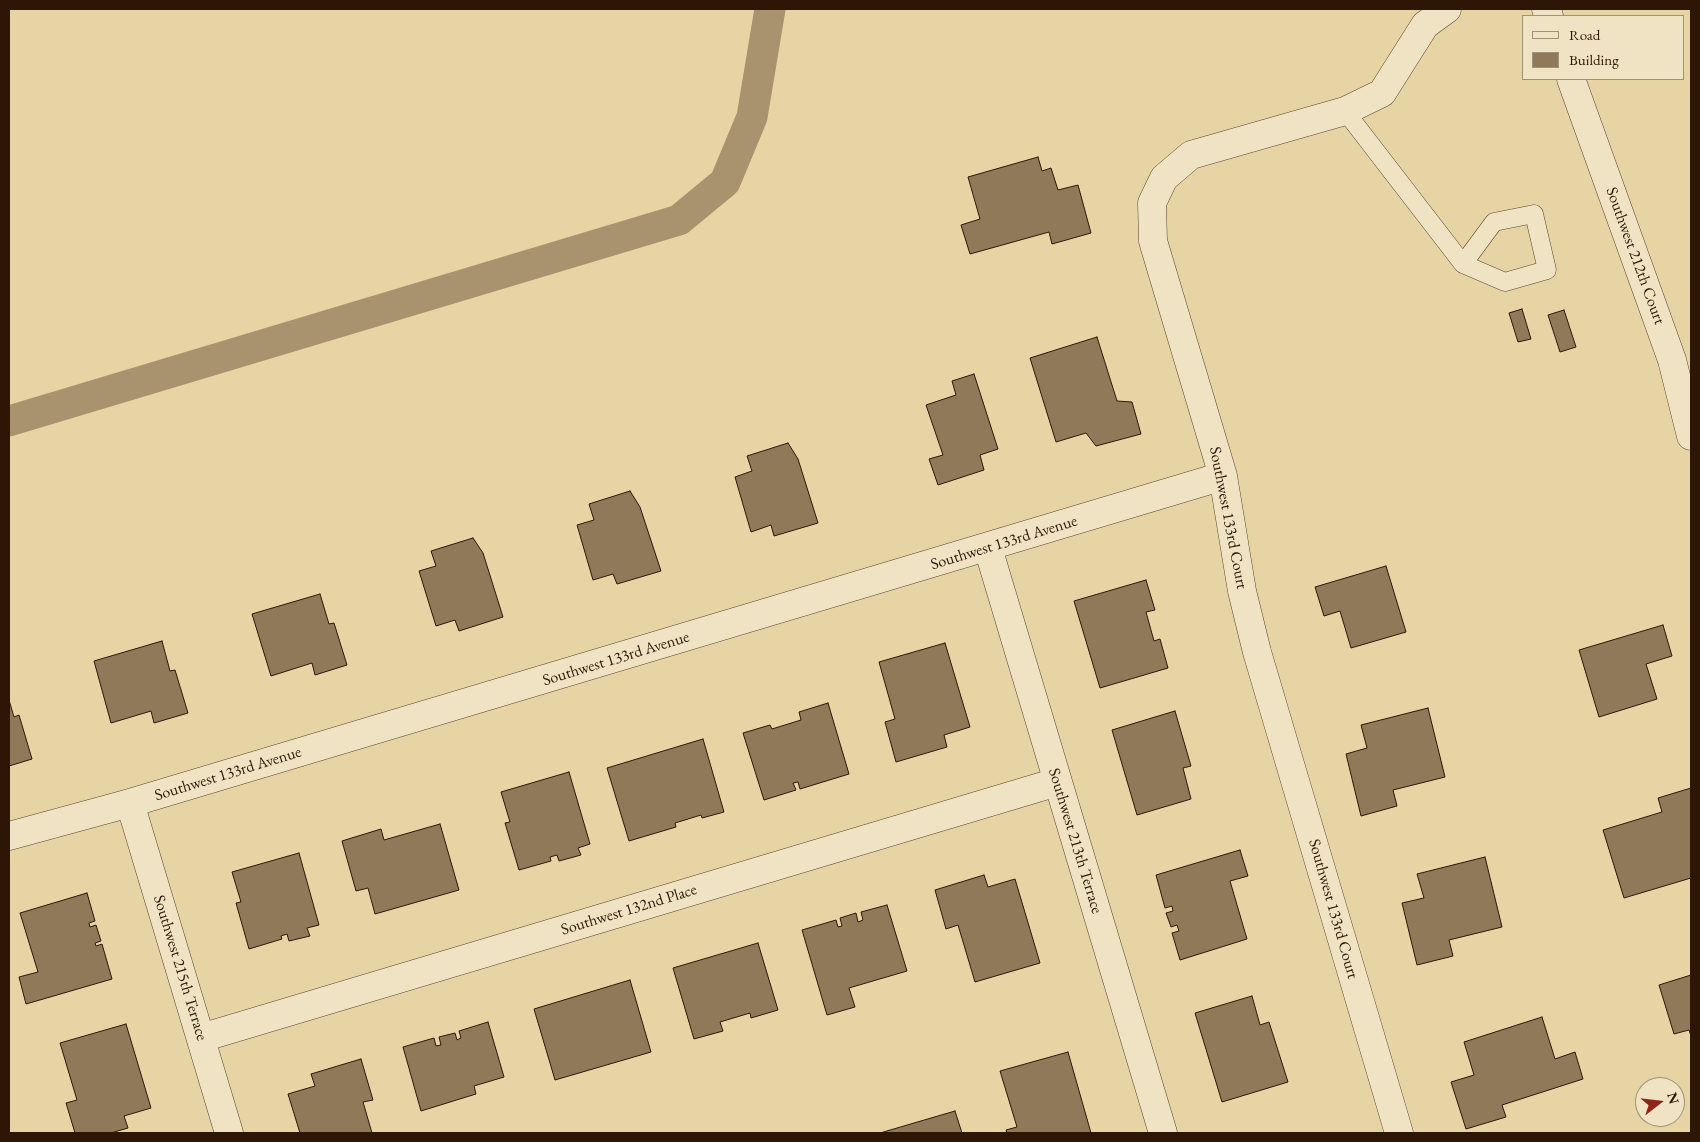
<!DOCTYPE html>
<style>
body{margin:0}
#map{position:relative;width:1700px;height:1142px;overflow:hidden;background:#e7d4a4;font-family:"EB Garamond",serif}
canvas{display:block}
.frame{position:absolute;inset:0;border:10px solid #2d1606;pointer-events:none}
.legend{position:absolute;left:1522px;top:15px;width:162px;height:65px;box-sizing:border-box;background:#efe3c4;border:1px solid #a19178;margin:0;padding:6px 9px;list-style:none;font-size:15px;color:#2d1606}
.legend li{display:flex;align-items:center;gap:10px;height:25px}
.legend b{width:25px;border:1px solid #a19178}
.north{position:absolute;left:1635px;top:1077px;width:50px;height:50px;box-sizing:border-box;background:#efe3c4;border:1px solid #a19178;border-radius:50%;rotate:74deg;font-size:14px;font-weight:700;line-height:20px;text-align:center;color:#2d1606}
.north::after{content:'';display:block;margin:auto;width:18px;height:22px;background:#8f2418;clip-path:polygon(50% 0,100% 100%,50% 72%,0 100%)}
</style>
<div id="map">
<canvas width="1700" height="1142"></canvas>
<div class="frame"></div>
<ul class="legend">
<li><b style="height:6px;background:#efe3c4"></b>Road</li>
<li><b style="height:14px;background:#8e7958"></b>Building</li>
</ul>
<div class="north">N</div>
</div>
<script>
const g = document.querySelector('canvas').getContext('2d');
g.lineJoin = 'round';
const toPath = rows => new Path2D(rows.map(r => 'M' + r).join(''));
function strokePath(path, color, width, dash) { g.strokeStyle = color; g.lineWidth = width; g.lineCap = dash ? 'butt' : 'round'; g.setLineDash(dash || []); g.stroke(path); }
function paint(path, color) { g.fillStyle = color; g.fill(path, 'evenodd'); }
function drawText(font, color, halo, rows, align = 'center') {
  g.font = font + ' "EB Garamond",serif'; g.lineWidth = 4; g.setLineDash([]); g.textBaseline = 'middle'; g.strokeStyle = halo; g.fillStyle = color; for (const [text, x, y, turn = 0] of rows) {
    g.save(); g.translate(x, y); g.rotate((+turn || 0) * Math.PI / 180); g.textAlign = isNaN(turn) ? turn : align; if (halo) g.strokeText(text, 0, 0); g.fillText(text, 0, 0); g.restore();
  }
}
strokePath(toPath([
 [9,421,679,220,725,182,752,117,770,9]
]), '#a8936e', 31);
const building = toPath([
 [1038,157,1042,171,1051,168,1058,190,1078,185,1091,233,1052,244,1049,232,970,254,961,225,980,219,968,177,1038,157],
 [1522,309,1531,339,1518,342,1509,313,1522,309],
 [1564,310,1576,347,1560,352,1548,315,1564,310],
 [1097,337,1117,401,1132,402,1141,434,1096,446,1086,433,1056,442,1030,358,1097,337],
 [974,374,998,449,980,455,984,470,938,485,929,459,943,455,926,405,956,395,952,381,974,374],
 [788,443,798,459,818,523,774,536,771,525,751,532,735,477,752,471,747,456,788,443],
 [630,491,640,507,661,571,617,584,613,574,593,580,577,525,594,520,589,504,630,491],
 [473,538,483,553,503,617,459,631,455,620,436,626,419,571,436,566,431,551,473,538],
 [1386,566,1406,632,1351,648,1340,611,1324,616,1315,587,1386,566],
 [1146,580,1155,610,1146,612,1154,641,1160,639,1168,668,1100,688,1074,601,1146,580],
 [320,594,329,624,334,623,347,665,315,675,312,663,271,676,252,614,320,594],
 [1663,625,1672,656,1646,664,1657,699,1599,717,1579,650,1663,625],
 [162,641,170,671,175,670,188,713,154,723,151,711,111,723,94,661,162,641],
 [945,643,970,727,944,735,947,747,896,762,885,722,895,719,879,662,945,643],
 [9,700,14,717,19,715,32,759,9,766,9,700],
 [828,703,849,774,800,789,798,782,793,783,796,790,764,800,743,733,770,725,772,729,801,720,799,712,828,703],
 [1428,708,1445,777,1393,790,1397,806,1361,816,1346,754,1367,748,1361,725,1428,708],
 [1175,711,1191,766,1183,768,1191,799,1137,815,1112,730,1175,711],
 [703,739,724,812,702,818,701,815,675,823,676,827,629,841,607,768,703,739],
 [569,772,590,844,578,848,581,855,559,861,557,855,550,857,551,861,519,870,505,823,510,822,501,792,569,772],
 [1691,788,1691,878,1624,898,1603,830,1662,812,1658,798,1691,788],
 [440,824,459,890,375,914,368,888,356,891,342,841,381,829,384,840,440,824],
 [1240,850,1248,876,1230,881,1247,939,1180,960,1172,933,1179,931,1177,925,1171,927,1166,913,1173,911,1172,906,1165,908,1156,875,1240,850],
 [299,853,319,925,307,928,310,936,289,941,287,934,281,936,282,939,249,949,236,903,241,902,232,872,299,853],
 [1485,857,1502,927,1449,940,1453,956,1417,965,1402,903,1424,898,1417,874,1485,857],
 [984,875,988,887,1015,879,1040,963,975,982,958,925,946,929,935,890,984,875],
 [87,893,95,921,89,923,90,927,96,925,101,941,95,943,96,946,102,944,112,979,26,1004,19,977,38,972,20,913,87,893],
 [887,905,907,971,849,988,855,1007,827,1015,802,930,836,920,838,927,842,926,840,918,856,913,858,922,863,920,861,912,887,905],
 [758,943,778,1010,751,1018,750,1013,720,1022,723,1031,694,1039,673,968,758,943],
 [1691,975,1691,1036,1689,1030,1674,1034,1659,985,1691,975],
 [630,980,651,1052,555,1080,534,1009,630,980],
 [1252,996,1260,1025,1269,1022,1288,1082,1222,1102,1195,1013,1252,996],
 [1542,1017,1555,1059,1575,1052,1583,1079,1502,1105,1506,1117,1466,1129,1451,1082,1474,1075,1464,1042,1542,1017],
 [488,1022,504,1077,474,1086,476,1094,421,1111,403,1047,434,1038,436,1046,441,1045,439,1037,455,1033,457,1040,461,1038,459,1031,488,1022],
 [126,1024,151,1108,124,1116,128,1128,111,1133,75,1133,66,1103,77,1100,60,1043,126,1024],
 [1068,1052,1091,1133,1007,1133,1006,1130,1017,1127,1000,1071,1068,1052],
 [361,1059,373,1100,363,1102,372,1133,300,1133,288,1094,315,1086,311,1074,361,1059],
 [955,1111,962,1133,880,1133,955,1111]
]);
paint(building, '#8e7958');
strokePath(building, '#2d1606', 1);
const service = toPath([
 [1345,111,1463,264,1505,282,1547,270,1534,214,1494,222,1463,264]
]);
const minor = toPath([
 [1546,9,1549,16],
 [1571,79,1672,360,1691,436],
 [988,548,1163,1133],
 [130,803,229,1133],
 [9,836,130,803,1223,476],
 [201,1038,1057,782],
 [1399,1133,1257,652,1242,591,1223,476,1153,241,1152,203,1164,178,1191,155,1345,111,1382,93,1425,25,1447,9]
]);
strokePath(service, '#5c462e', 19);
strokePath(minor, '#5c462e', 29);
strokePath(service, '#efe3c4', 18);
strokePath(minor, '#efe3c4', 28);
drawText('16px', '#2d1606', '#efe3c4', [
 ["Southwest 212th Court",1635,256,70],
 ["Southwest 133rd Court",1228,518,79],
 ["Southwest 133rd Avenue",1004,543,-17],
 ["Southwest 133rd Avenue",616,659,-17],
 ["Southwest 133rd Avenue",228,774,-17],
 ["Southwest 213th Terrace",1075,841,73],
 ["Southwest 133rd Court",1333,909,74],
 ["Southwest 132nd Place",629,910,-17],
 ["Southwest 215th Terrace",180,968,73]
]);
</script>
